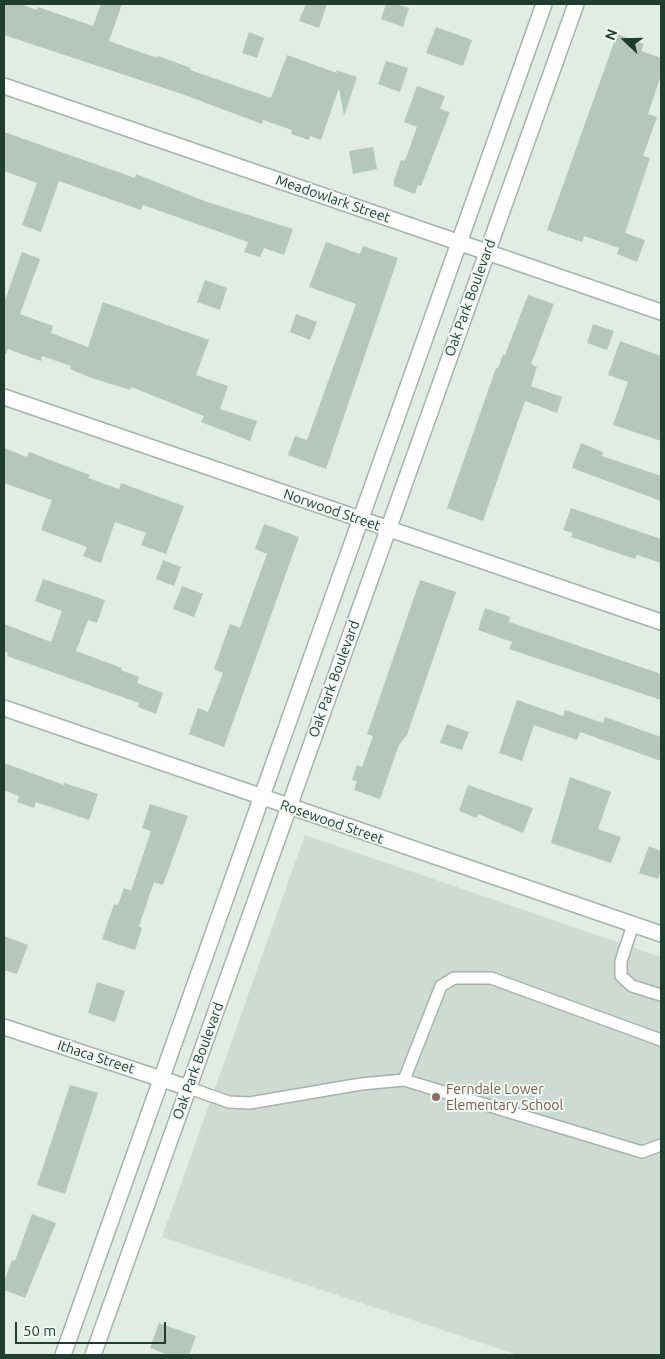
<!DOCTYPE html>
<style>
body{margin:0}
#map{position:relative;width:665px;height:1359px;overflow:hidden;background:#e0ece5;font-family:Ubuntu,sans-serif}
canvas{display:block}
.frame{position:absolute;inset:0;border:5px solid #203d32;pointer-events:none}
.north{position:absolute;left:600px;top:15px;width:50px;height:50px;-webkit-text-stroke:4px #f0f8f3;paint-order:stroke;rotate:291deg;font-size:14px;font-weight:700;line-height:20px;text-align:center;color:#203d32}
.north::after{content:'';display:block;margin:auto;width:18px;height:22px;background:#203d32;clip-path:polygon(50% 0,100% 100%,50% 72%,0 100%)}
.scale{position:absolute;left:15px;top:1322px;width:151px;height:22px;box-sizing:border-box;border:2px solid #203d32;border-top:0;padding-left:6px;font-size:15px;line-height:18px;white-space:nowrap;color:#203d32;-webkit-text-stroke:4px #f0f8f3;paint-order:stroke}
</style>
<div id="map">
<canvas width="665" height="1359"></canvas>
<div class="frame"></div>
<div class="north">N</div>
<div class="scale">50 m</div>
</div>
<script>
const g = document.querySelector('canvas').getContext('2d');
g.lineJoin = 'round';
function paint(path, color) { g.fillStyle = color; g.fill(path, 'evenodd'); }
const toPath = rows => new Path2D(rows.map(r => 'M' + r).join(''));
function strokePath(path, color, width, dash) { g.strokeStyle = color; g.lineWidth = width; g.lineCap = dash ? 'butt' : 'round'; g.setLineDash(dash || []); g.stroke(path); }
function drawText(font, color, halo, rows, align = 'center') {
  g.font = font + ' Ubuntu,sans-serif'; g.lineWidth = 4; g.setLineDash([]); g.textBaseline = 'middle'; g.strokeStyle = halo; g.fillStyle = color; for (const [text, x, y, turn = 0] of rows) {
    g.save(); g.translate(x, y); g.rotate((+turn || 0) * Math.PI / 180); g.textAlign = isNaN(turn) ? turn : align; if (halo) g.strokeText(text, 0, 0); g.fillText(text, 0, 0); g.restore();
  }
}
paint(toPath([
 [305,835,661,957,661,1355,518,1355,162,1237]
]), '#cedbd4');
paint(toPath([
 [4,4,20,4,37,10,38,7,93,26,101,4,122,4,109,41,157,58,158,56,191,68,190,70,271,98,287,55,337,73,336,70,357,77,344,116,339,88,321,140,310,136,309,140,291,134,292,130,263,120,262,124,182,94,4,35],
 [306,4,327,4,319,28,299,21],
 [386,4,396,4,409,8,403,27,381,19],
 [436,27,472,40,463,66,426,53],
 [249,32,264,38,257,58,242,53],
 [617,34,644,44,641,51,661,58,661,75,648,114,657,117,643,156,650,158,625,233,645,240,637,262,617,254,619,248,584,236,582,242,547,230],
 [386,61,408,68,400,92,378,84],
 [417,86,445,96,440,109,450,112,421,186,418,185,415,194,394,186,394,180,401,160,405,161,417,127,404,122],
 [4,132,135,178,136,174,207,202,293,229,284,255,264,248,260,257,244,252,248,242,143,205,141,210,59,181,41,232,22,225,37,183,4,171],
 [373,147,377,169,353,174,349,151],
 [326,242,360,254,363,246,398,258,326,469,288,455,295,436,307,440,356,304,309,287],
 [22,252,40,259,20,314,53,326,51,333,88,347,103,302,209,340,196,375,228,386,220,409,257,421,250,441,201,422,204,416,131,387,130,390,89,377,70,369,71,366,42,356,41,361,8,349,6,354,4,354,4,303],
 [205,280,227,288,220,310,197,302],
 [528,295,554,304,531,364,537,367,531,386,562,397,557,413,525,401,483,521,447,508,496,368,498,368,503,355,505,355],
 [296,314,317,322,310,340,290,332],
 [593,324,614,331,607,350,587,343],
 [620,341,661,356,661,441,613,425,628,382,608,375],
 [581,443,603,452,602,456,661,476,661,501,572,468],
 [4,448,27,457,29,452,90,475,88,478,119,489,121,483,184,506,166,554,141,545,146,533,115,522,101,563,83,556,87,547,41,530,52,500,4,483],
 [571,508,661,539,661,563,637,555,635,559,571,537,573,533,563,530],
 [264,524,299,537,224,747,189,734,198,708,208,712,223,673,214,669,230,624,240,628,267,554,255,549],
 [163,560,181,567,174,586,156,579],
 [43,579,105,600,97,623,88,620,76,651,122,668,121,670,139,677,137,683,163,693,156,714,138,707,139,703,7,656,8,653,4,651,4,624,51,642,62,611,35,601],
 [420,580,456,592,407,735,399,745,380,799,354,790,357,781,352,780,357,765,362,767,373,736,367,734,372,720],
 [182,586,203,594,194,617,173,609],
 [485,608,510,617,509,622,661,674,661,700,509,649,512,642,478,630],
 [517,700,563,716,565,710,603,723,605,717,661,737,661,761,580,732,577,740,534,725,522,761,499,753],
 [447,724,469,732,462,750,440,743],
 [4,763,64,785,64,783,98,794,89,820,36,802,34,808,17,802,19,796,4,790],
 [570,777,611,792,598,829,621,837,611,863,551,843],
 [468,785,533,808,523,833,478,814,477,818,459,811],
 [150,804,188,816,163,885,154,882,139,926,142,928,135,950,102,939,114,904,118,905,124,888,131,891,151,831,142,828],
 [649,846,661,851,661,870,658,879,639,873],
 [4,936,28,945,17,974,4,970],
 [97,982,125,991,115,1022,88,1013],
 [70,1085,98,1093,65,1194,37,1185],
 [32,1214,56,1223,25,1298,4,1290,4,1282,12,1260,15,1261],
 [159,1323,196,1336,189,1355,169,1355,150,1348]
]), '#b5c6be');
const service = toPath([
 [633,925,621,961,621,976,632,986,661,995],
 [404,1080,441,986,454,978,491,978,661,1040],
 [189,1088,229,1102,250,1103,361,1084,404,1080,642,1152,661,1145]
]);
const minor = toPath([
 [4,86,661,312],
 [4,397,661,622],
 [4,708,661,934],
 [4,1027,189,1088]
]);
const tertiary = toPath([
 [63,1355,544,4],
 [93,1355,576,4]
]);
strokePath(service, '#a3b4ac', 14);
strokePath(minor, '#a3b4ac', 18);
strokePath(tertiary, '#a3b4ac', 18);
strokePath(service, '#fff', 11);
strokePath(minor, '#fff', 15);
strokePath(tertiary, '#fff', 15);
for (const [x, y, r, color] of [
 [436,1097,5,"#8d6e63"]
]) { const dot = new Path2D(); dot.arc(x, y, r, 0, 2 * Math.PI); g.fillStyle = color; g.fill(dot); strokePath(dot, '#f0f8f3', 2); }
drawText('14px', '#203d32', '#f0f8f3', [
 ["Meadowlark Street",333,199,19],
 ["Oak Park Boulevard",470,298,-70],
 ["Norwood Street",332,510,19],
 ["Oak Park Boulevard",334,679,-70],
 ["Rosewood Street",332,822,19],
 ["Ithaca Street",96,1057,18],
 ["Oak Park Boulevard",198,1061,-70]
]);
drawText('14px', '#785e54', '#f0f8f3', [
 ["Ferndale Lower",446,1089],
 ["Elementary School",446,1105]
], 'left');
</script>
